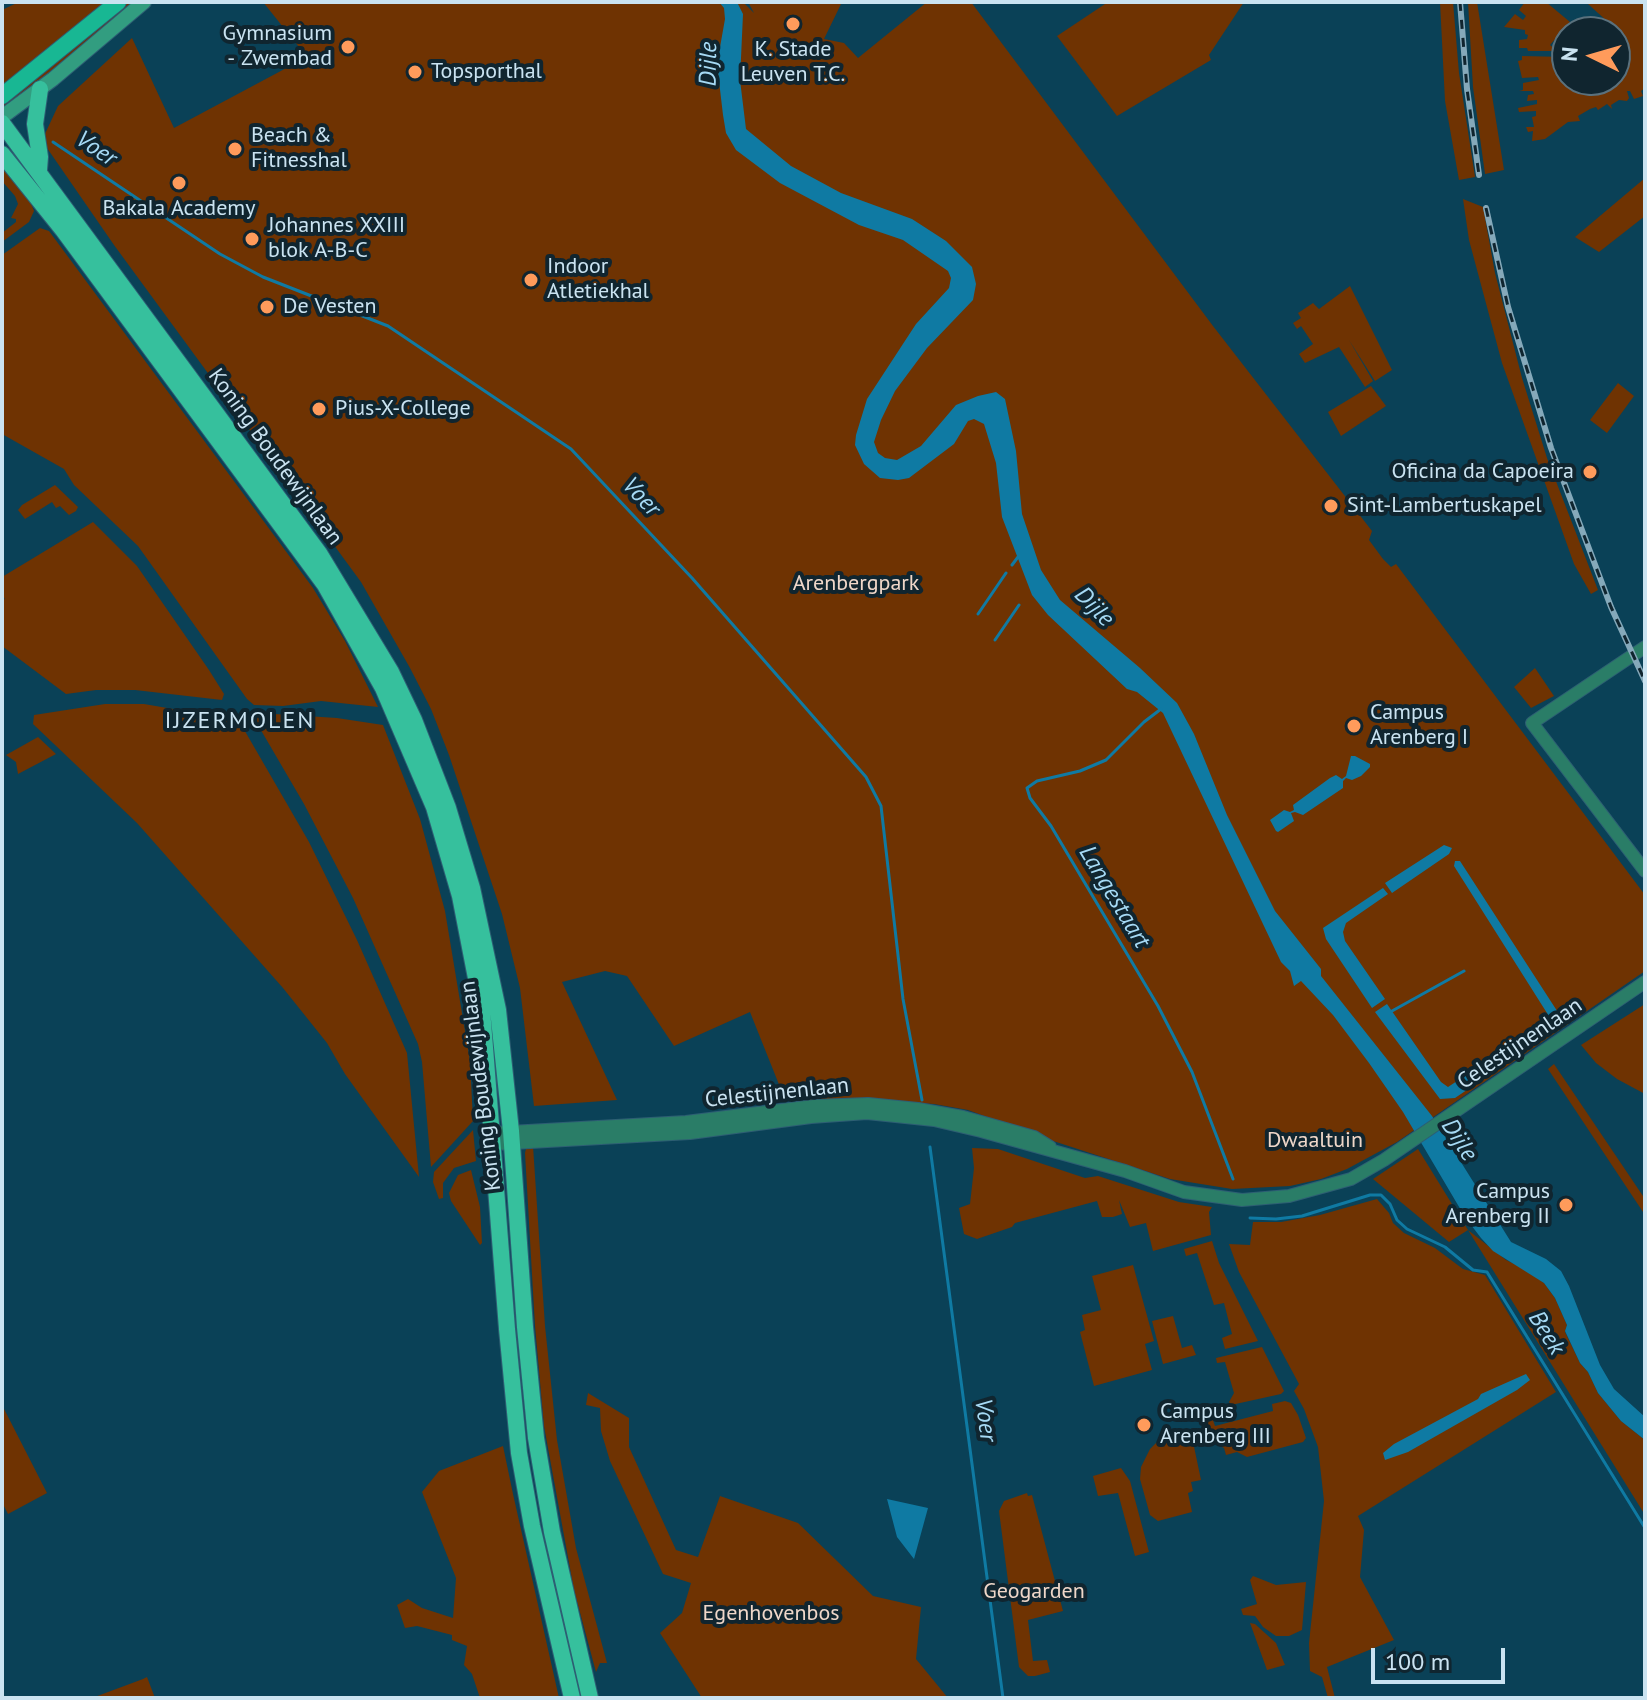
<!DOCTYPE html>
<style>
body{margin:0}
#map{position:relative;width:1647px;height:1700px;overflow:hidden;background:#0a4157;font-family:"PT Sans",sans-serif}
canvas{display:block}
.frame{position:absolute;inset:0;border:4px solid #cae3f1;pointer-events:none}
.north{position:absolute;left:1551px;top:16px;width:80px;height:80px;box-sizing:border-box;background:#10252f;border:2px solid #5a717d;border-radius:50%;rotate:275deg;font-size:22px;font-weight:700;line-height:32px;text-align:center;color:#cae3f1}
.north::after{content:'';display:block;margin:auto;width:28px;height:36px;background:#ff9b5b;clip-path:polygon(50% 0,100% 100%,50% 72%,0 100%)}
.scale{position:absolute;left:1371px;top:1648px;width:134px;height:36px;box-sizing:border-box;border:4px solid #cae3f1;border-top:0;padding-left:10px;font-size:24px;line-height:28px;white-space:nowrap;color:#cae3f1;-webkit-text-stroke:6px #10252f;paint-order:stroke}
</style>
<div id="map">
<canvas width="1647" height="1700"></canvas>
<div class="frame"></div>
<div class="north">N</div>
<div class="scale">100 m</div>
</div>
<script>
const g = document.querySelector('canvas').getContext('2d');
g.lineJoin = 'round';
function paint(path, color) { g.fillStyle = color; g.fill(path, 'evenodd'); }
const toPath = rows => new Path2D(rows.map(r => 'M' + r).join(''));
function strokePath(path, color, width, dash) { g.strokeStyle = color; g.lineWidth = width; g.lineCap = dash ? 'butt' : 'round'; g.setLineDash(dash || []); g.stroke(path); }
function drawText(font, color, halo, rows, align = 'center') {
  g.font = font + ' "PT Sans",sans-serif'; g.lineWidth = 8; g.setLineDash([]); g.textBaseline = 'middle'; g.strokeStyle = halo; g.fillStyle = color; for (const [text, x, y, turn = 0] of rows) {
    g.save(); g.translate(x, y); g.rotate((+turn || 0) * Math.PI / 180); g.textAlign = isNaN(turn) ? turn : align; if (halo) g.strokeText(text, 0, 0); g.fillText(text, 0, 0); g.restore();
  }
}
paint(toPath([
 [19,2,137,2,92,41,2,111,2,10],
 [263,2,743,2,754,13,748,2,842,2,824,39,844,43,858,58,927,2,971,2,1213,326,1372,531,1369,540,1383,559,1391,567,1396,564,1645,895,1645,971,1397,1142,1347,1169,1321,1179,1290,1186,1232,1189,1170,1179,1047,1139,968,1110,934,1104,860,1099,814,1101,791,1098,782,1092,750,1012,674,1046,627,976,605,971,562,982,617,1100,534,1106,520,988,502,914,449,755,431,709,410,668,361,582,114,245,47,148,44,136,58,106,132,38,174,128,307,57],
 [1108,2,1244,2,1209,55,1211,60,1117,116,1057,36],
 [1440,2,1453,2,1459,73,1475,177,1459,180,1445,101],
 [1468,2,1477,2,1504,170,1485,174,1473,87],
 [1525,2,1546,2,1570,22,1550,45,1557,51,1528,51,1527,48,1519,48,1519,40,1527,39,1528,35,1525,34,1525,30,1504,27,1515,14,1523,20,1526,16,1519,10],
 [1590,2,1645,2,1645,88,1641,91,1643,96,1634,99,1630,91,1627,91,1629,98,1627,101,1619,100,1611,105,1612,109,1607,104,1598,110,1596,107,1590,109,1578,116,1580,121,1568,122,1545,139,1532,141,1533,131,1528,132,1526,127,1534,127,1532,117,1536,116,1536,111,1519,112,1518,108,1537,104,1537,100,1527,101,1528,95,1534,94,1533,91,1519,91,1523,90,1523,83,1539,80,1538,77,1522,78,1518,61,1522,60,1522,56,1566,57,1567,80,1615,80,1615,54,1628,40,1588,4],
 [2,167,30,201,34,211,29,222,2,242,2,233,16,222,16,219,11,218,18,204,15,196,2,181],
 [1645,178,1645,216,1599,252,1575,237],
 [1463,199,1483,207,1495,273,1522,378,1547,458,1598,590,1591,594,1574,564,1502,363,1469,240],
 [40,228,49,231,313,588,345,641,378,707,321,701,283,706,254,705,247,699,138,546,74,485,64,469,2,434,2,255],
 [1350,286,1392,370,1375,381,1349,340,1373,381,1365,387,1339,347,1305,363,1299,354,1313,344,1301,326,1297,329,1293,323,1301,318,1298,313,1313,303,1319,309],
 [1618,383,1634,396,1607,433,1590,420],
 [1371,386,1386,406,1341,436,1328,412],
 [55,485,78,507,76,511,69,515,60,506,56,508,52,502,25,519,18,510,22,505],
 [93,522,137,566,209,670,224,694,222,700,135,690,96,690,66,694,2,646,2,600,5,599,2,595,2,577],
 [1535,668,1554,696,1531,708,1514,687],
 [105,704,144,704,231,719,242,726,309,842,357,940,407,1053,419,1177,345,1074,327,1043,283,988,137,823,33,724,34,715],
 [259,713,337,718,383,725,420,819,445,911,470,1061,473,1121,431,1167,422,1062,418,1044,353,898,304,804,255,720],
 [38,737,56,754,18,774,16,762,6,755],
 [1645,1004,1645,1094,1617,1079,1596,1063,1581,1045],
 [1554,1064,1645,1199,1645,1215,1548,1069],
 [473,1130,476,1161,454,1168,443,1183,443,1198,439,1199,433,1182,434,1172],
 [533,1146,545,1326,557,1440,576,1548,607,1663,600,1663,596,1672,574,1590,544,1426,535,1326,525,1153,526,1149],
 [972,1148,998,1149,1085,1178,1098,1176,1179,1202,1212,1207,1209,1212,1211,1235,1153,1251,1146,1223,1130,1227,1119,1200,1122,1214,1113,1217,1102,1217,1097,1201,1015,1223,1012,1227,977,1239,964,1234,959,1208,970,1204,974,1168],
 [1418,1149,1468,1230,1506,1260,1527,1270,1544,1283,1555,1298,1567,1325,1565,1332,1580,1363,1588,1372,1598,1393,1621,1421,1645,1440,1645,1515,1468,1230,1449,1242,1373,1179],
 [471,1170,480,1207,482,1243,480,1245,451,1201,449,1193,458,1175],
 [1377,1199,1389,1213,1393,1223,1404,1233,1435,1248,1463,1269,1485,1275,1556,1392,1358,1516,1364,1530,1360,1577,1394,1640,1327,1667,1335,1698,1328,1698,1322,1677,1310,1671,1309,1643,1324,1501,1318,1447,1304,1409,1294,1391,1299,1384,1239,1272,1229,1244,1250,1245,1253,1222,1281,1222,1320,1215],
 [1212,1241,1219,1263,1258,1341,1225,1349,1222,1338,1232,1334,1224,1303,1214,1305,1197,1253,1186,1256,1184,1249],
 [1133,1265,1154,1341,1145,1344,1152,1370,1094,1386,1080,1332,1085,1330,1082,1315,1101,1310,1092,1276],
 [1173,1316,1182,1348,1192,1345,1196,1355,1163,1364,1152,1321],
 [1262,1347,1284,1391,1281,1394,1231,1405,1229,1402,1234,1393,1225,1362,1217,1363,1216,1358],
 [588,1393,629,1418,629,1447,676,1550,698,1557,720,1496,798,1523,873,1596,921,1607,916,1659,948,1698,702,1698,660,1633,682,1613,691,1583,663,1574,610,1461,601,1431,600,1408,586,1405],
 [1285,1401,1291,1403,1298,1415,1306,1438,1303,1442,1247,1457,1237,1452,1226,1455,1224,1448,1208,1440,1203,1423,1213,1420,1215,1426,1273,1411,1272,1404],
 [2,1405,47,1493,8,1514,2,1502],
 [1175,1436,1178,1442,1192,1437,1201,1480,1191,1482,1193,1491,1188,1493,1192,1512,1158,1521,1150,1515,1140,1479,1141,1467,1150,1449,1157,1442],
 [503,1446,513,1494,559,1698,480,1698,472,1674,464,1665,467,1646,452,1640,452,1635,417,1626,405,1628,397,1605,408,1599,422,1608,453,1618,456,1578,422,1492,439,1471],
 [1121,1468,1130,1481,1149,1552,1135,1556,1118,1493,1098,1496,1093,1476],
 [1027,1493,1028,1496,1032,1495,1063,1611,1028,1620,1033,1661,1047,1660,1050,1672,1035,1676,1028,1676,1019,1667,999,1511,1004,1501],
 [1253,1576,1276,1585,1306,1582,1302,1630,1289,1636,1276,1636,1263,1627,1255,1616,1243,1615,1241,1609,1257,1604,1250,1580],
 [1250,1623,1255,1624,1276,1643,1285,1665,1267,1670],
 [147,1677,155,1698,92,1698,143,1679]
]), '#6f3302');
paint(toPath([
 [719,2,737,2,743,14,740,80,746,129,791,166,841,193,912,219,946,241,972,267,976,284,973,300,927,348,895,391,881,420,874,442,878,453,885,458,897,460,921,446,956,405,978,396,996,392,1005,399,1016,451,1022,514,1041,570,1060,600,1140,668,1177,703,1194,734,1227,815,1275,911,1321,969,1321,976,1432,1116,1511,1242,1546,1259,1561,1271,1569,1286,1600,1365,1614,1389,1645,1417,1645,1440,1621,1421,1598,1393,1588,1372,1580,1363,1565,1331,1567,1325,1555,1298,1544,1283,1493,1251,1481,1238,1465,1217,1403,1112,1369,1063,1333,1015,1301,981,1294,986,1290,971,1281,962,1163,713,1137,692,1127,689,1048,615,1032,595,1002,517,996,463,984,424,974,419,968,421,954,444,909,478,898,480,880,478,864,464,855,445,856,435,867,399,916,324,949,288,951,278,948,271,903,240,859,225,780,183,736,150,726,133,723,115,717,64,725,19,724,8],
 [1351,756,1355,756,1370,764,1370,767,1361,776,1352,780,1346,778,1343,781,1343,788,1303,815,1295,812,1291,813,1294,821,1278,832,1276,831,1270,820,1284,810,1290,812,1294,810,1293,805,1330,778,1336,775,1342,779,1346,776],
 [1444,845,1452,848,1449,854,1392,893,1385,883],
 [1455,861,1460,861,1561,1017,1552,1021,1454,866],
 [1383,888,1388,894,1346,923,1343,932,1345,941,1385,999,1372,1008,1326,939,1323,928],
 [1387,1004,1441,1082,1448,1087,1546,1022,1551,1033,1455,1098,1440,1099,1375,1012],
 [1526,1374,1530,1380,1517,1390,1408,1452,1385,1460,1383,1453,1394,1444,1478,1399,1481,1394],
 [887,1499,928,1508,914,1559,897,1537]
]), '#0f7aa3');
strokePath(toPath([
 [53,142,220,254,263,277,388,326,571,449,692,578,866,777,881,806,903,999,922,1100],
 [1012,565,1018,557],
 [978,614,1006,573],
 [995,640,1019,605],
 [1161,709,1144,722,1106,760,1080,771,1037,781,1027,788,1030,798,1051,826,1158,1006,1192,1072,1233,1179],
 [1392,1011,1464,971],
 [930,1147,1003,1698],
 [1250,1218,1276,1219,1302,1216,1370,1195,1381,1195,1390,1204,1397,1220,1407,1229,1445,1247,1473,1270,1487,1272,1645,1528]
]), '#0f7aa3', 3);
const tertiary = toPath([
 [1645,647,1532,723,1645,871],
 [493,1133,686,1122,814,1106,868,1104,918,1109,963,1117,1034,1137,1050,1147],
 [494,1144,690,1133,811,1117,867,1113,934,1120,981,1131,1125,1171,1184,1192,1242,1200,1289,1196,1351,1179,1384,1160,1645,982]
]);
const secondary = toPath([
 [2,117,53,79,144,2]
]);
const primary = toPath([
 [2,96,118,2]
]);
const trunk = toPath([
 [2,123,319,553,391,672,414,720,448,808,472,888,498,1010,511,1131,525,1327,536,1438,552,1532,590,1698],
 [2,154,63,230,325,585,383,688,434,807,460,896,482,1009,507,1329,519,1453,532,1526,572,1698],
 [39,170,40,157,35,124,40,89]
]);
strokePath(tertiary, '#2d5e73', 14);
strokePath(secondary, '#2d5e73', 16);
strokePath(primary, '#2d5e73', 18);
strokePath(trunk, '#2d5e73', 18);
strokePath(tertiary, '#2a7d67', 12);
strokePath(secondary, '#329d80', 14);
strokePath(primary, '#18b793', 16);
strokePath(trunk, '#36c09d', 16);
const rail = toPath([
 [1460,2,1467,89,1479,175],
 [1486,208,1508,307,1551,448,1611,607,1645,681]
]);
strokePath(rail, '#85a9ba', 6);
strokePath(rail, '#10252f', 3, [9]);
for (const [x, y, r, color] of [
 [793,24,8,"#ff9b5b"],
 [348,47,8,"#ff9b5b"],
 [415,72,8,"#ff9b5b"],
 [235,149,8,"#ff9b5b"],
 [179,183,8,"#ff9b5b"],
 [252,239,8,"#ff9b5b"],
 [531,280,8,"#ff9b5b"],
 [267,307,8,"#ff9b5b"],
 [319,409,8,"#ff9b5b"],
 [1590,472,8,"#ff9b5b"],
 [1331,506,8,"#ff9b5b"],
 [1354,726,8,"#ff9b5b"],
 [1566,1205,8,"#ff9b5b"],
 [1144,1425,8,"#ff9b5b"]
]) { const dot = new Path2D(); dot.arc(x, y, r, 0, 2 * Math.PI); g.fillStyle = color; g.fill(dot); strokePath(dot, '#10252f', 3); }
drawText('22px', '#cae3f1', '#10252f', [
 ["Gymnasium",332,34,"right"],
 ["- Zwembad",332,59,"right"],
 ["K. Stade",793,50,"center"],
 ["Leuven T.C.",793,75,"center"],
 ["Topsporthal",431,72],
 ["Beach &",251,136],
 ["Fitnesshal",251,161],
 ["Bakala Academy",179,209,"center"],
 ["Johannes XXIII",268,226],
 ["blok A-B-C",268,251],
 ["Indoor",547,267],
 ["Atletiekhal",547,292],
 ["De Vesten",283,307],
 ["Pius-X-College",335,409],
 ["Oficina da Capoeira",1574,472,"right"],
 ["Sint-Lambertuskapel",1347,506],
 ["Campus",1370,713],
 ["Arenberg I",1370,738],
 ["Campus",1550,1192,"right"],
 ["Arenberg II",1550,1217,"right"],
 ["Campus",1160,1412],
 ["Arenberg III",1160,1437]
], 'left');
drawText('22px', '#cae3f1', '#10252f', [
 ["Koning Boudewijnlaan",275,457,54],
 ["Celestijnenlaan",1520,1044,-34],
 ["Koning Boudewijnlaan",481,1086,-97],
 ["Celestijnenlaan",777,1093,-6]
]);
drawText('22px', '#efd7c9', '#10252f', [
 ["Arenbergpark",856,584],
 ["Dwaaltuin",1315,1141],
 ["Geogarden",1034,1592],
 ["Egenhovenbos",771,1614]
]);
drawText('italic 24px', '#a6daf5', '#10252f', [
 ["Dijle",709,64,-89],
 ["Voer",96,149,34],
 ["Voer",641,497,47],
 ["Dijle",1094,607,46],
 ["Langestaart",1114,897,59],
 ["Dijle",1459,1140,57],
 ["Beek",1546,1333,58],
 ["Voer",985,1420,82]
]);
g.letterSpacing = '2px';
drawText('24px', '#cae3f1', '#10252f', [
 ["IJZERMOLEN",240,721]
]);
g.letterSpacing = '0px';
</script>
